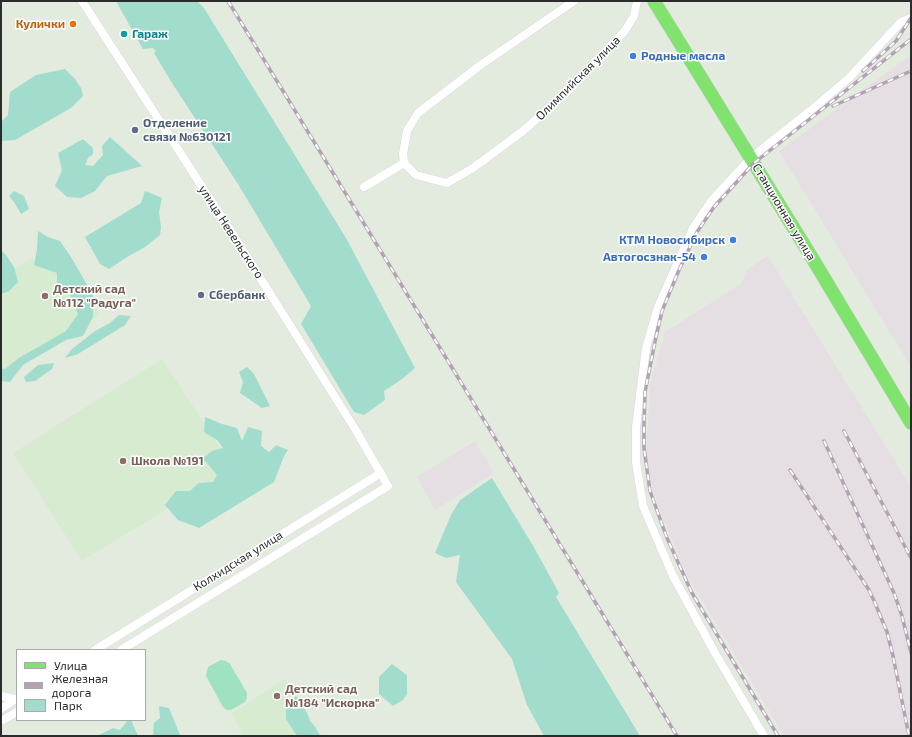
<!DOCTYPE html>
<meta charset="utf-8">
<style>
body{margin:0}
#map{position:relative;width:912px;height:737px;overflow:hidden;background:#e3ebdf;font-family:"Exo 2",sans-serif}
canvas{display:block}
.frame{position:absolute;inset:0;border:2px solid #2b2b2b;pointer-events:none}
.legend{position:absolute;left:16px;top:649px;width:130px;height:72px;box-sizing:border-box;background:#fff;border:1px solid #aaa;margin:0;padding:5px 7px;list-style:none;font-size:12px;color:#2b2b2b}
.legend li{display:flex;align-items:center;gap:8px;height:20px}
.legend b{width:20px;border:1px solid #aaa}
</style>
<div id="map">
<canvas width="912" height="737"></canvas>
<div class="frame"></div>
<ul class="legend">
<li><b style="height:5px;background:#7fe36d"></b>Улица</li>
<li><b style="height:5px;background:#b2a2b3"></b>Железная дорога</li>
<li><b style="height:11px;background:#a1dccd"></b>Парк</li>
</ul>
</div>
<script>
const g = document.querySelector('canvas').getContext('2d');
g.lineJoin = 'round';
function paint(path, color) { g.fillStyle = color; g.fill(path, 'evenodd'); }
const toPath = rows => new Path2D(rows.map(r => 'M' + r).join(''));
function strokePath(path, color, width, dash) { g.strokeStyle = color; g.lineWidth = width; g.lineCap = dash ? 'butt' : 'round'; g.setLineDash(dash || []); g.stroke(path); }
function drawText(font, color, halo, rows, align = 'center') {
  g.font = font + ' "Exo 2",sans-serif'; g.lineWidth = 3; g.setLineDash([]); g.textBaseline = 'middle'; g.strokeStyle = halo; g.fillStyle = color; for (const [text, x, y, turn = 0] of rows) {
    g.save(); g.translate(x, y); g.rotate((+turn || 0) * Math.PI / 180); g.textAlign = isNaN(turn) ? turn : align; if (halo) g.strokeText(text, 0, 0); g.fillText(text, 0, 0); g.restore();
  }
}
paint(toPath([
 [911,55,911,367,779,151],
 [768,256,911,487,911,736,784,736,687,575,661,514,652,487,646,453,650,385,665,332,742,283,746,270],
 [475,441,494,473,435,510,417,477]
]), '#e5dfe3');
paint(toPath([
 [63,249,100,315,1,376,1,277,32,258,36,265],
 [162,359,234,468,82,561,13,453],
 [285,679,322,736,239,736,242,734,232,713]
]), '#d7ebd0');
paint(toPath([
 [118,1,197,1,204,8,346,238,415,368,402,379,384,391,385,400,364,415,354,412,301,324,311,306,238,184,172,83,154,53,156,51,153,48,143,49,117,3],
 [65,69,75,79,81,88,83,96,71,108,15,140,1,141,1,122,8,115,10,92,36,75],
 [110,137,142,166,107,176,95,191,81,198,67,197,55,186,62,170,58,153,83,139,93,148,93,154,88,158,85,165,93,166,103,155,102,146],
 [14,191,24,196,29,209,21,214,14,202,9,196],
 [145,191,162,198,159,212,161,227,160,235,145,247,127,257,109,269,100,264,85,237,141,203],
 [38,231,48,237,60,241,71,257,93,295,93,317,83,336,66,340,23,365,10,382,1,381,1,368,5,369,19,358,66,331,78,314,67,287,57,283,57,273,34,265,37,249],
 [1,250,6,255,14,267,18,282,9,291,1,294],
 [119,315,131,316,125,325,78,354,65,358,72,349,95,331,110,323],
 [54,363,52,369,35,381,26,382,24,377,38,365],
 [247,367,254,374,270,406,262,408,240,393,243,382,239,372],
 [205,417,222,424,237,428,242,441,248,427,262,431,261,446,269,452,276,445,288,450,284,456,274,482,199,528,178,520,165,505,176,491,190,491,199,483,213,482,217,475,208,464,202,459,212,451,223,448,217,440,204,432],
 [492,478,535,549,559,593,556,597,640,736,544,736,527,705,512,659,456,582,460,555,446,558,435,553,451,515,460,500],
 [392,664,407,675,407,694,403,700,393,706,379,694,379,677],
 [296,696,307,713,310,721,315,727,320,736,298,736,295,733,286,719,286,706],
 [159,706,169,708,180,735,180,736,153,736,154,723,160,718],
 [128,720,131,720,138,736,97,736,113,728,120,730]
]), '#a1dccd');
paint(toPath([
 [221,660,226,661,230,664,247,693,247,698,245,702,231,710,227,710,223,707,206,676,208,667]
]), '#9ee2c0');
const street = toPath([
 [82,1,234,236,355,429,388,486,121,650],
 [404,163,403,154,407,131,418,113,482,64,574,1],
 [364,187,404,163,416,175,447,183,473,168,523,131,567,92,624,32,634,16,637,1],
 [95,650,381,473],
 [1,696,15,699],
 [1,709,17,698],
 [1,721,17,712],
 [764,736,715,653,673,576,643,506,636,462,636,427,646,348,658,307,693,228,712,200,751,158,810,111,849,78,901,22,911,18]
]);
const primary = toPath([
 [654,1,817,266,911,423]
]);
strokePath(street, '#e1d4e2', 9);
strokePath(primary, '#ccc', 14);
strokePath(street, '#fff', 8);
strokePath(primary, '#7fe36d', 13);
const rail = toPath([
 [228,1,677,736],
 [863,71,896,41,911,18],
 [833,106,911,71],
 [844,431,911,558],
 [824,441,894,593,902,616,911,653],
 [790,470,869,590,875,603,887,632,893,656,909,736],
 [778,736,692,593,667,538,650,491,644,448,644,424,645,392,656,337,662,311,679,270,697,232,714,207,754,163,911,39]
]);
strokePath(rail, '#b2a2b3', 3.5);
strokePath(rail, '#fff', 2, [6]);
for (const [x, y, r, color] of [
 [73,24,4,"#e8710a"],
 [124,34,4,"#0f9aa8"],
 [633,56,4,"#3f7fe0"],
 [135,130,4,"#5c6f8a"],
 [733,240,4,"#3f7fe0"],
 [704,257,4,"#3f7fe0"],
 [201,295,4,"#5c6f8a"],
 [45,296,4,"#8d6e63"],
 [123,461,4,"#8d6e63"],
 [277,696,4,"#8d6e63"]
]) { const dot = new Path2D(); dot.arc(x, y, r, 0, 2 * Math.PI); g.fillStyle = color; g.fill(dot); strokePath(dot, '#fff', 1.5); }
drawText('bold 12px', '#c56008', '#fff', [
 ["Кулички",65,24]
], 'right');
drawText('bold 12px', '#0d838f', '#fff', [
 ["Гараж",132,34]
], 'left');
drawText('bold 12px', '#366cbe', '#fff', [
 ["Родные масла",641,56,"left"],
 ["КТМ Новосибирск",725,240],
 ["Автогосзнак-54",696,257]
], 'right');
drawText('12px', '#2b2b2b', '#fff', [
 ["Олимпийская улица",578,78,-45],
 ["Станционная улица",784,212,59],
 ["улица Невельского",231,232,57],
 ["Колхидская улица",238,561,-32]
]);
drawText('bold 12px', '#4e5e75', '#fff', [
 ["Отделение",143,123],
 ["связи №630121",143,137],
 ["Сбербанк",209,295]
], 'left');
drawText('bold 12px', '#785e54', '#fff', [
 ["Детский сад",53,289],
 ["№112 \"Радуга\"",53,303],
 ["Школа №191",131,461],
 ["Детский сад",285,689],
 ["№184 \"Искорка\"",285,703]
], 'left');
</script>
